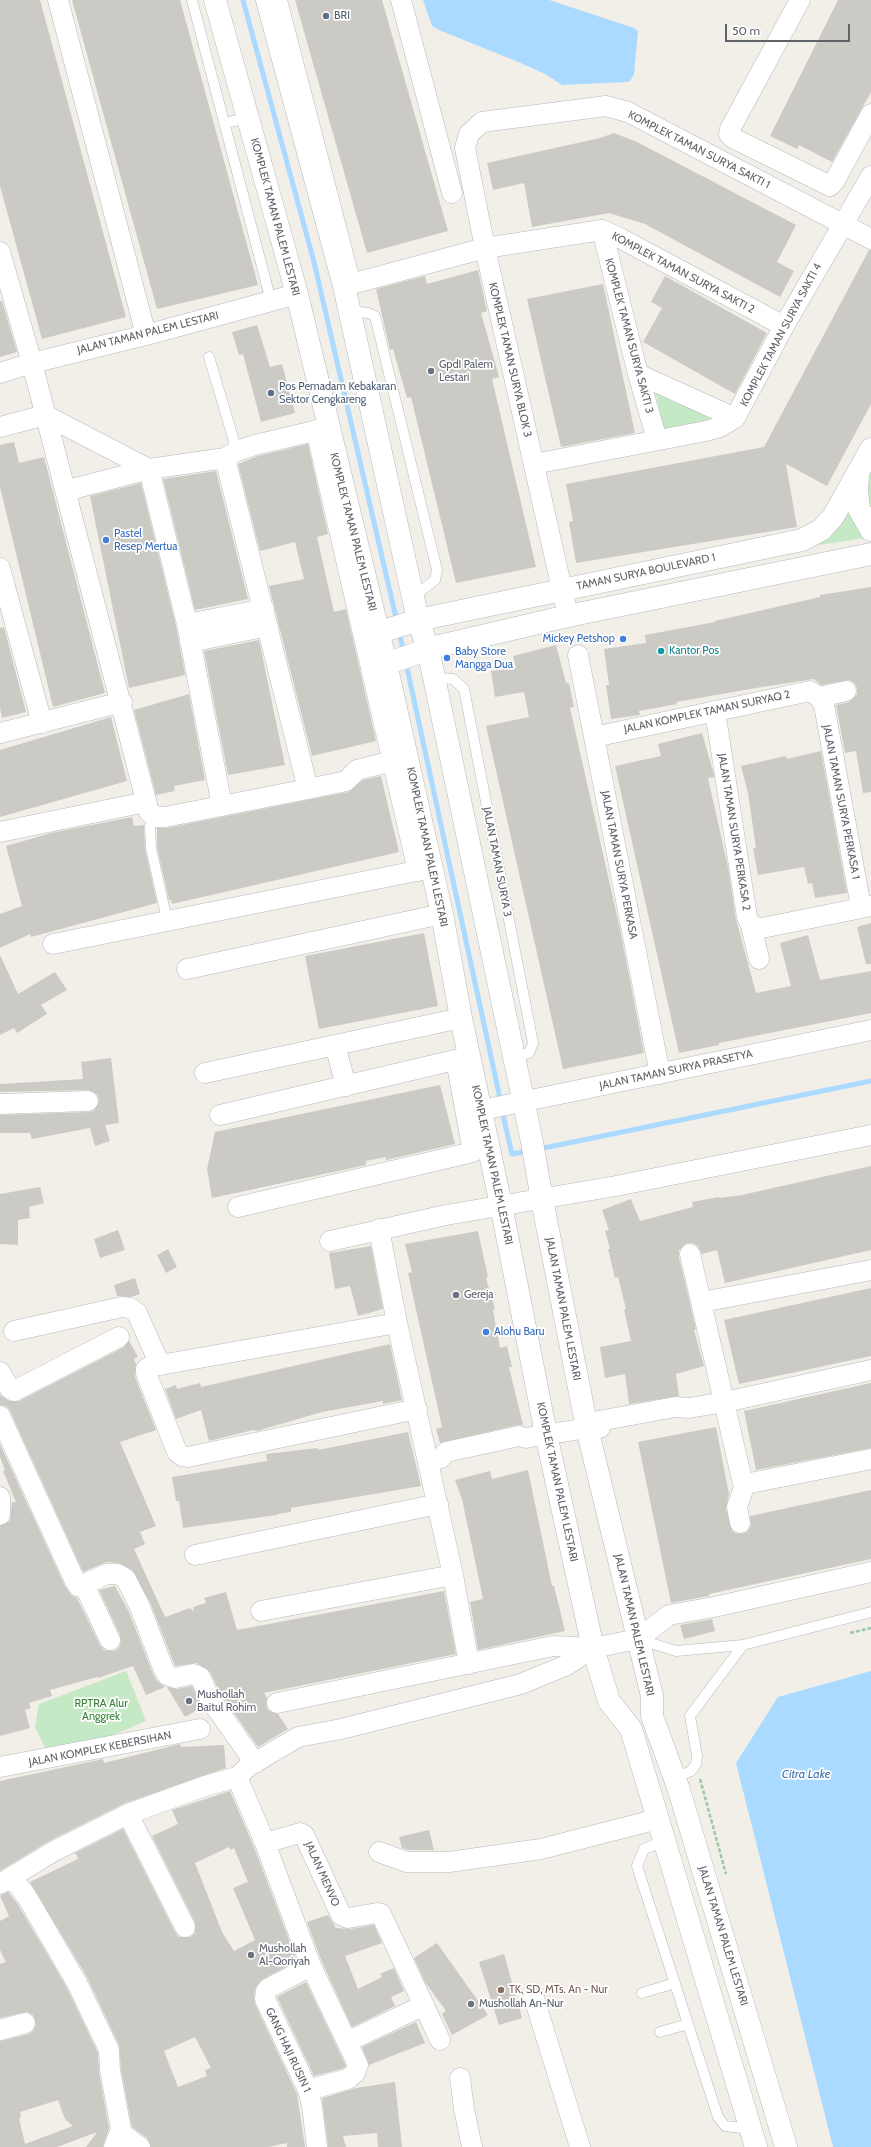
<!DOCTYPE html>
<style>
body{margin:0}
#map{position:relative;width:871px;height:2147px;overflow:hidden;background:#f1efe8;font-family:Cabin,sans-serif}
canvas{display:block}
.scale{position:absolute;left:725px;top:24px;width:125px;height:18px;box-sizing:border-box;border:2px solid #5f6368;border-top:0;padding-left:5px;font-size:12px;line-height:14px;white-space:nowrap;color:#5f6368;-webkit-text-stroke:3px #fff;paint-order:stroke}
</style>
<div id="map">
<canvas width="871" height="2147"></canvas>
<div class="scale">50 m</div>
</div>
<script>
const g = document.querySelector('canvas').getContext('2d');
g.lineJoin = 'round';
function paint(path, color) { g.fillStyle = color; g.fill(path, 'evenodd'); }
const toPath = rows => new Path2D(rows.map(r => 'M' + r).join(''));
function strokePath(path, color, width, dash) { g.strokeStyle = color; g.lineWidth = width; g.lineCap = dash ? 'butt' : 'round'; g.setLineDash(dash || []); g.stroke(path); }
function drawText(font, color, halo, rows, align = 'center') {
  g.font = font + ' Cabin,sans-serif'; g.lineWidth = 3.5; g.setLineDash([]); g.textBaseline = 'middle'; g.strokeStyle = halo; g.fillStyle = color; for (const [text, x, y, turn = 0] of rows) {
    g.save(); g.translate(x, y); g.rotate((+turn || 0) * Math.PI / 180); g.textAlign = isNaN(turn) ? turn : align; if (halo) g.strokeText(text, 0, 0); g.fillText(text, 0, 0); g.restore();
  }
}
paint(toPath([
 [654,385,722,417,711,423,664,431],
 [871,458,871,537,819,545],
 [126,1671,146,1721,108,1737,48,1754,35,1727,39,1704]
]), '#c5e8c5');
paint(toPath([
 [423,0,549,0,634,28,638,31,634,74,630,81,627,82,562,85,547,75,516,61,439,30,432,26],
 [871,1671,871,2147,833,2147,736,1763,778,1697]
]), '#aadaff');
strokePath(toPath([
 [243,0,314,262,397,622],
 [399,632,404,653],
 [406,663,501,1103],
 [502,1111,512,1154,529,1151],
 [539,1149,871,1081]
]), '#aadaff', 5);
paint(toPath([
 [0,0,40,0,126,317,42,339,0,186],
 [72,0,180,0,258,285,157,309],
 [295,0,382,0,448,231,367,253],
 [838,0,871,0,871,92,832,162,799,145,797,149,770,136],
 [614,133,637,142,796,225,777,262,794,271,780,297,645,224,609,213,532,227,524,183,493,190,487,163,600,138],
 [869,250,871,250,871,404,827,486,786,464,797,527,576,563,569,522,573,521,566,484,764,447],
 [478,270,487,311,481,313,499,377,492,379,536,567,456,583,411,397,407,398,393,349,390,350,376,289,425,276,427,284],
 [665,276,767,333,735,394,643,342,662,308,651,302],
 [603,284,635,433,561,447,527,299],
 [0,301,2,301,17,352,0,357],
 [257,325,270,367,282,364,295,413,261,422,243,354,239,355,232,332],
 [14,442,19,463,44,457,105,693,53,707,0,487,0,445],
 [308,444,328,534,317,537,334,612,346,609,376,741,312,756,269,586,304,579,295,542,260,551,238,464,258,456],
 [216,471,248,599,195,610,163,479],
 [141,483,176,626,186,679,185,675,129,688,90,496],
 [871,587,871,792,863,793,856,751,845,753,836,705,849,702,857,695,857,688,854,683,849,680,821,685,814,679,756,688,676,702,677,704,639,711,640,715,611,719,606,685,609,685,604,649,646,643,645,635,715,622,715,621,820,597,820,595],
 [4,627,26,712,2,718,0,708,0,628],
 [259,640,285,765,228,775,204,651],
 [556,645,566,683,569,683,574,707,570,708,620,929,644,1053,563,1069,486,726,529,717,524,692,495,697,491,671,516,668,513,656],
 [189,694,205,780,174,786,175,791,156,795,134,710],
 [111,717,127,781,0,817,0,750],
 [702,733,713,771,714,777,708,778,728,867,736,919,756,993,791,986,780,943,808,935,820,980,871,971,871,1013,719,1043,719,1045,679,1053,615,766,661,756,658,744],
 [821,751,847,893,815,898,812,883,808,884,804,867,758,875,753,848,756,848,748,793,741,766,786,756,787,759],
 [381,776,399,852,172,904,171,900,169,900,157,847,157,828,167,828,348,792,363,780],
 [132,817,134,826,144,825,145,849,157,903,31,937,30,934,0,948,0,914,22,906,6,846,51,833],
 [871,923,871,964,866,964,857,927],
 [424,933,438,1006,319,1029,305,956],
 [0,955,18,994,55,972,67,990,41,1005,47,1014,17,1033,14,1028,0,1035],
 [111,1058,119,1123,105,1125,110,1141,95,1146,90,1128,32,1139,30,1133,0,1133,0,1115,88,1112,94,1111,99,1101,98,1095,88,1090,0,1092,0,1084,83,1079,81,1062],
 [440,1085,455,1144,386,1160,386,1157,366,1161,366,1165,212,1198,207,1169,215,1132],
 [871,1166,871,1250,725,1283,717,1250,702,1254,698,1246,693,1243,687,1243,679,1250,679,1257,696,1329,694,1330,704,1366,676,1374,679,1396,629,1404,625,1374,605,1378,600,1347,631,1341,624,1309,626,1309,618,1277,615,1278,608,1249,610,1249,605,1231,609,1230,602,1210,631,1199,640,1221,693,1207,692,1202,719,1197,719,1198,742,1195],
 [40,1187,44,1203,29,1207,30,1218,18,1220,18,1245,0,1244,0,1194],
 [118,1230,125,1250,100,1258,94,1239],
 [478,1231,488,1277,486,1278,495,1309,493,1310,500,1348,507,1346,512,1367,509,1367,523,1425,517,1425,440,1443,436,1429,442,1427,408,1273,412,1272,405,1244],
 [371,1246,383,1309,358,1316,350,1286,335,1289,329,1253],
 [168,1249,177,1267,166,1273,157,1255],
 [135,1278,140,1294,131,1297,117,1296,114,1285],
 [871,1288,871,1356,739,1384,724,1320],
 [129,1341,138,1357,134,1359,136,1364,135,1377,156,1430,120,1442,156,1526,140,1532,145,1544,134,1549,165,1617,190,1608,194,1612,193,1607,206,1603,204,1598,226,1592,237,1630,444,1591,456,1654,264,1693,267,1698,266,1705,268,1710,278,1714,288,1729,258,1747,220,1693,210,1672,197,1663,175,1666,150,1602,132,1570,118,1563,107,1562,83,1572,10,1411,6,1406,0,1405,0,1395,9,1401,19,1401,124,1347],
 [390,1344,402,1400,383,1404,383,1401,322,1412,257,1431,253,1430,209,1441,201,1410,176,1419,165,1389,176,1385,177,1389,200,1383,201,1387],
 [871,1383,871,1448,756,1470,744,1411],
 [716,1427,729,1494,726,1509,732,1531,737,1534,747,1532,751,1526,750,1516,871,1490,871,1559,709,1594,709,1596,671,1603,638,1442],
 [408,1432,421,1486,291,1508,291,1512,277,1514,277,1515,183,1528,179,1501,176,1501,172,1477,267,1461,266,1454,318,1448,318,1450],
 [0,1444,65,1586,71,1595,77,1598,100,1645,104,1650,115,1651,119,1647,121,1641,120,1635,99,1590,115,1586,129,1612,153,1674,157,1681,165,1687,146,1695,133,1666,98,1678,97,1677,50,1690,52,1696,29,1703,31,1708,25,1710,30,1728,0,1736,0,1526,10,1521,12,1502,16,1502,3,1471,5,1470,0,1457],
 [528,1470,552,1586,554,1586,565,1631,478,1650,470,1602,483,1599,462,1499,455,1480,490,1471,492,1479],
 [712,1619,715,1631,684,1639,680,1625],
 [192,1686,202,1707,185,1717,167,1687,177,1689],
 [180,1744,181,1747,224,1745,226,1768,123,1804,49,1841,0,1871,0,1781,103,1759,104,1763],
 [230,1791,254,1847,297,1961,261,1980,255,1989,254,1998,255,2004,297,2094,305,2147,287,2147,287,2143,268,2147,151,2147,147,2138,132,2127,121,2069,119,2045,87,1977,30,1882,78,1859,76,1854,73,1854,123,1829,175,1932,179,1937,190,1937,195,1933,195,1922,152,1836,178,1824,172,1810],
 [229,1847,231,1850,234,1848,248,1882,233,1888,255,1940,234,1951,222,1932,195,1863],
 [195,2037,211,2068,205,2070,207,2076,178,2087,164,2051],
 [429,1830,434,1850,409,1850,402,1848,399,1837],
 [8,1892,17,1903,67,1988,98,2053,99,2072,109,2128,103,2147,86,2147,97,2132,57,2147,0,2147,0,2041,28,2034,33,2031,36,2025,33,2015,27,2012,0,2018,0,1964,6,1962,0,1950,0,1921,9,1916,0,1896],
 [58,2100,65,2119,73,2126,25,2144,19,2118,21,2117,20,2112],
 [328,1915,336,1928,350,1929,374,1925,382,1943,345,1956,358,1989,382,1977,380,1974,394,1968,404,1991,391,1997,395,2006,352,2027,322,1962,307,1922],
 [437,1943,488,2015,452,2035,442,2014,446,2011,425,1982,414,1958],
 [504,1954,522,2018,499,2025,479,1962],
 [306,1982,346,2066,342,2069,314,2076,277,1997],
 [416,2022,425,2043,369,2065,362,2047],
 [395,2082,402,2147,378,2147,377,2133,343,2136,346,2147,328,2147,322,2098,356,2088]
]), '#cccac5');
const service = toPath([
 [192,0,271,301],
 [282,0,356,284],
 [224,123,248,118],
 [349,311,368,313,375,316,437,570,435,580,413,597],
 [209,357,237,451],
 [434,681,439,678,453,679,464,689,533,1043,529,1053,514,1057],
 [156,817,150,826,151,848,167,920],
 [638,1639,676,1651,743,1645,871,1612],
 [675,1778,691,1771,696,1764,697,1756,690,1716,743,1645],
 [664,1841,644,1849,637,1866,718,2117,725,2126,751,2129],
 [642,1993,675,1983],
 [660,2032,688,2024]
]);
const minor = toPath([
 [58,0,146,335],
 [401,0,452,193],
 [800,0,730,129,729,134,733,138,830,186,834,182,871,114],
 [602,230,638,374,657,440],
 [0,252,32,363,149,812,156,817,165,817,308,789,346,781,357,770,392,761],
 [344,286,485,248,602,230,618,237,784,326],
 [0,373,32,363,146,335,297,294],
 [638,374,735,418],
 [0,427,45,415,149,469,187,624,222,806],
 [316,430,418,871],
 [225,458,308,789],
 [534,464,706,431,720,427,735,418,784,326,871,176],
 [65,491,149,469,225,458,237,451,255,445,327,428],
 [0,568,42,723],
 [568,616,485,248,465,148,469,134,482,122,606,106,628,112,871,239],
 [187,624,264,609],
 [190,642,268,626],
 [578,655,660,1074],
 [819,697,846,691],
 [715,711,747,917,751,926,759,959],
 [0,733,122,702],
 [594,737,810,691,819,697,824,705,861,907],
 [0,832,146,802],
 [751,926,762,928,871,906],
 [53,944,431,868],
 [187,969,442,914],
 [335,1045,346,1086],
 [205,1073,461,1018],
 [0,1104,88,1101],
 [482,1110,871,1030],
 [220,1115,468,1057],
 [238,1207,473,1152,456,1060],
 [379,1229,397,1323,453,1575,469,1664],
 [330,1241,446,1215,616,1186,871,1135],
 [690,1254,742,1480,745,1484,737,1507,740,1523],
 [702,1302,871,1270],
 [397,1323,160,1365,149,1367,146,1369,146,1373,177,1452,182,1456,188,1457,417,1409],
 [14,1331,122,1307,130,1308,137,1313,160,1365],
 [0,1372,10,1389,14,1391,119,1337],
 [0,1416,75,1581,78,1586,85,1587,110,1640],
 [587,1428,599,1421,675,1407,689,1408,725,1402,871,1370],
 [429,1461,441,1458,446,1452,519,1436,526,1438,587,1428,600,1428],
 [745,1484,871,1459],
 [0,1497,0,1515],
 [195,1555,438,1504],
 [82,1585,107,1574,118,1574,126,1579,140,1607,163,1668,167,1675,175,1678,193,1674,200,1677,210,1699,255,1763],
 [261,1611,453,1575],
 [277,1703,553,1646,593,1648,638,1639,669,1615,714,1607,871,1572],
 [0,1767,200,1729],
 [237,1777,265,1843,300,1833,304,1835,341,1915,348,1918,377,1913,381,1914,440,2040],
 [128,1814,185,1927],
 [265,1843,311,1966,269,1988,266,1991,265,1999,308,2090,312,2106,317,2147],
 [379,1852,407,1862,449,1862,541,1849,658,1819],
 [8,1879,18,1885,27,1897,77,1983,109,2050,110,2070,121,2129,114,2147],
 [0,1884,54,1851,128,1814,205,1786,237,1777,249,1766,298,1737,341,1729,521,1684,567,1665,593,1648],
 [311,1966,347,2042,424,2005],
 [534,1998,580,2147],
 [0,2030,25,2023],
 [460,2078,464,2109,472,2147],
 [308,2090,348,2079,355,2073,358,2065,347,2042],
 [120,2132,140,2147]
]);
const tertiary = toPath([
 [215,0,297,294,386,664,442,914,461,1018,501,1205,546,1434,593,1648,609,1701,631,1729,756,2147],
 [267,0,344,286,418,620,428,649,532,1142,542,1200,587,1428,652,1696,652,1716,678,1787,786,2147],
 [858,475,857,490,859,509,871,530],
 [377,633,418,620,802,540,821,530,833,517,871,449],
 [386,664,435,647,568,616,871,554]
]);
strokePath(service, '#b5b8bc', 11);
strokePath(minor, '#b5b8bc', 21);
strokePath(tertiary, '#b5b8bc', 23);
strokePath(toPath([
 [850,1633,871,1628],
 [700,1779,726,1874]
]), '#9cc7a9', 2.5, [4, 2]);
strokePath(service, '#fff', 10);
strokePath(minor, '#fff', 20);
strokePath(tertiary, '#fff', 22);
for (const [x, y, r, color] of [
 [326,16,4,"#5c6f8a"],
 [431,371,4,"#6b7280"],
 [271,393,4,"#5c6f8a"],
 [106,540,4,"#3f7fe0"],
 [623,639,4,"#3f7fe0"],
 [661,651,4,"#0f9aa8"],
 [447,658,4,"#3f7fe0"],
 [456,1295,4,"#6b7280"],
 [486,1332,4,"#3f7fe0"],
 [189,1701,4,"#6b7280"],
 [251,1955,4,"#6b7280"],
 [501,1990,4,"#8d6e63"],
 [471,2004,4,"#6b7280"]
]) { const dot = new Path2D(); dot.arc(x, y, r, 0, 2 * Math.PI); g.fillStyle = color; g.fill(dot); strokePath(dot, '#fff', 1.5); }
drawText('11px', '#4e5e75', '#fff', [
 ["BRI",334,16],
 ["Pos Pemadam Kebakaran",279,387],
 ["Sektor Cengkareng",279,400]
], 'left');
drawText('11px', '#5f6368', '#fff', [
 ["KOMPLEK TAMAN SURYA SAKTI 1",699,150,27],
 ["KOMPLEK TAMAN PALEM LESTARI",275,217,75],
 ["KOMPLEK TAMAN SURYA SAKTI 2",683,273,28],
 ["JALAN TAMAN PALEM LESTARI",148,333,-14],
 ["KOMPLEK TAMAN SURYA SAKTI 4",781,335,-62],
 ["KOMPLEK TAMAN SURYA SAKTI 3",629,336,75],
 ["KOMPLEK TAMAN SURYA BLOK 3",510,360,77],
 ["KOMPLEK TAMAN PALEM LESTARI",353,532,76],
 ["TAMAN SURYA BOULEVARD 1",646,572,-12],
 ["JALAN KOMPLEK TAMAN SURYAQ 2",707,712,-12],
 ["JALAN TAMAN SURYA PERKASA 1",841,802,79],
 ["JALAN TAMAN SURYA PERKASA 2",734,832,81],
 ["KOMPLEK TAMAN PALEM LESTARI",427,847,78],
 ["JALAN TAMAN SURYA 3",497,862,79],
 ["JALAN TAMAN SURYA PERKASA",619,865,79],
 ["JALAN TAMAN SURYA PRASETYA",676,1070,-12],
 ["KOMPLEK TAMAN PALEM LESTARI",492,1165,78],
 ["JALAN TAMAN PALEM LESTARI",563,1309,79],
 ["KOMPLEK TAMAN PALEM LESTARI",557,1482,78],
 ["JALAN TAMAN PALEM LESTARI",634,1625,77],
 ["JALAN KOMPLEK KEBERSIHAN",100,1749,-11],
 ["JALAN MENVO",322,1874,66],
 ["JALAN TAMAN PALEM LESTARI",723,1936,73],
 ["GANG HAJI RUSIN 1",288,2050,65]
]);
drawText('11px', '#5b616d', '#fff', [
 ["GpdI Palem",439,365],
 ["Lestari",439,378],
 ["Gereja",464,1295],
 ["Mushollah",197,1695],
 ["Baitul Rohim",197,1708],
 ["Mushollah",259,1949],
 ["Al-Qoriyah",259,1962],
 ["Mushollah An-Nur",479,2004]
], 'left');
drawText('11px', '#366cbe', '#fff', [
 ["Pastel",114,534],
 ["Resep Mertua",114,547],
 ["Mickey Petshop",615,639,"right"],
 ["Baby Store",455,652],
 ["Mangga Dua",455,665],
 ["Alohu Baru",494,1332]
], 'left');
drawText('11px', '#0d838f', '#fff', [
 ["Kantor Pos",669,651]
], 'left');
drawText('11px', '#348238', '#fff', [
 ["RPTRA Alur",101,1704],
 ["Anggrek",101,1717]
]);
drawText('11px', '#785e54', '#fff', [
 ["TK, SD, MTs. An - Nur",509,1990]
], 'left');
drawText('italic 12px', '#4174aa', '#fff', [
 ["Citra Lake",806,1774]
]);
</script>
